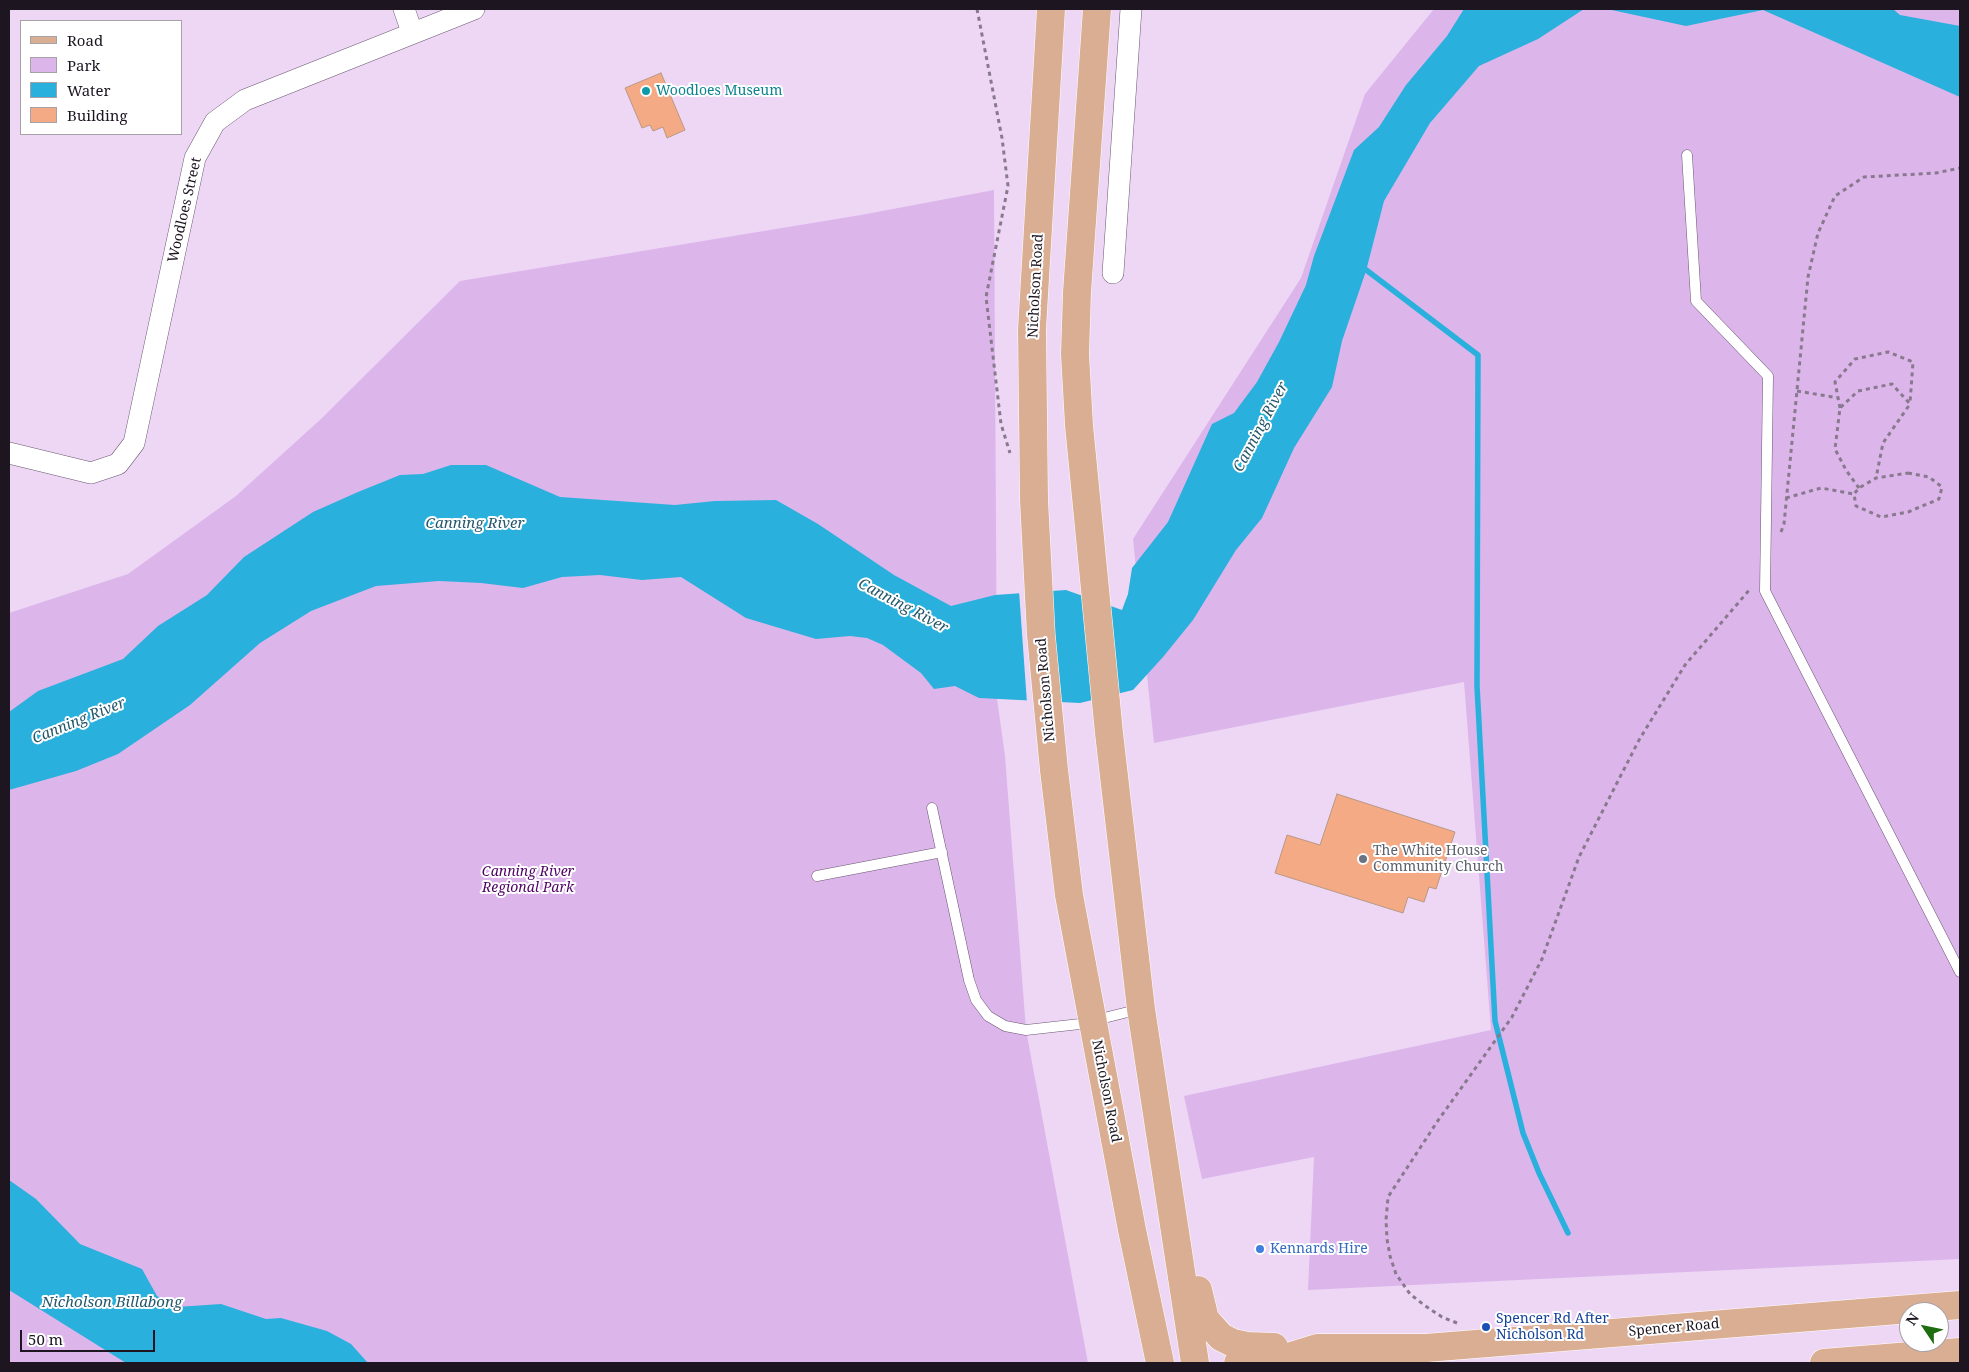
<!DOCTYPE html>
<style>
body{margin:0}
#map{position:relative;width:1969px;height:1372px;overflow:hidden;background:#edd7f5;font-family:"Noto Serif",serif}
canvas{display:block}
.frame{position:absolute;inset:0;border:10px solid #1d1520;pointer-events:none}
.legend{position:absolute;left:20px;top:20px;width:162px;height:115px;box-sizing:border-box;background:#fff;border:1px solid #a5a1a6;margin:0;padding:6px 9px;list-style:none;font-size:15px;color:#1d1520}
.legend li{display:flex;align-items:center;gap:10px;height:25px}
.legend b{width:25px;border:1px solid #a5a1a6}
.north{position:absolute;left:1899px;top:1302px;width:50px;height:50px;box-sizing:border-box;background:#fff;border:1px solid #a5a1a6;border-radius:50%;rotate:304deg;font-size:14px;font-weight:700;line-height:20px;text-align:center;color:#1d1520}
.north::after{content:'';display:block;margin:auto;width:18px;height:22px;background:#1f6d11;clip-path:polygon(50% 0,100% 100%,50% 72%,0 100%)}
.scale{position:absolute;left:20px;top:1330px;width:135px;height:22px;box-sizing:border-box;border:2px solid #1d1520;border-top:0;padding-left:6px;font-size:15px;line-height:18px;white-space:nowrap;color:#1d1520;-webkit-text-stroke:4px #fff;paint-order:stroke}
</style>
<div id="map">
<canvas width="1969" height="1372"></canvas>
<div class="frame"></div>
<ul class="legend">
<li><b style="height:6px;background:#daae93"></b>Road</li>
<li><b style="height:14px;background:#dcb5eb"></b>Park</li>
<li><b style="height:14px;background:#29b0dd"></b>Water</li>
<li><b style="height:14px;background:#f4aa84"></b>Building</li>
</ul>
<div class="north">N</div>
<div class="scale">50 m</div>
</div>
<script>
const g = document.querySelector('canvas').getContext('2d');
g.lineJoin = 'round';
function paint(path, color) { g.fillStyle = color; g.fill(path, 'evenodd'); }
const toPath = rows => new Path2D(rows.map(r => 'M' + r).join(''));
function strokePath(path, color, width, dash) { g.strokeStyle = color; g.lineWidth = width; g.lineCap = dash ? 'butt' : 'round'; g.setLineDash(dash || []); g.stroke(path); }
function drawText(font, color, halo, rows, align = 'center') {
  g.font = font + ' "Noto Serif",serif'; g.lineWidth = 4; g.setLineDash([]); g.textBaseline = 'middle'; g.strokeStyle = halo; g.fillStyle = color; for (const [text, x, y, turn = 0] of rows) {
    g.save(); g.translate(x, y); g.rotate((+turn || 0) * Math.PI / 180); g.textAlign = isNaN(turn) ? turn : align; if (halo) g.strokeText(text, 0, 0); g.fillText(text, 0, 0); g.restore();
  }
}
paint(toPath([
 [1434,9,1960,9,1960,1259,1308,1290,1314,1157,1202,1179,1184,1096,1491,1030,1464,682,1154,743,1133,539,1301,278,1365,94],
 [994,190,997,699,1005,756,1026,1030,1088,1363,9,1362,9,613,128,574,236,496,321,419,460,281,861,215]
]), '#dcb5eb');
paint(toPath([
 [1464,9,1584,9,1538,39,1479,66,1430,123,1384,201,1366,271,1342,341,1332,387,1294,448,1262,518,1236,550,1193,620,1163,657,1133,690,1080,703,979,698,955,686,934,689,921,673,883,645,867,638,850,636,816,639,746,618,681,577,642,580,600,575,562,577,523,588,481,583,439,581,376,586,311,611,260,643,190,705,118,754,76,771,9,790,9,712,38,691,123,659,158,626,207,595,244,557,313,512,358,492,400,475,423,474,451,465,486,465,560,497,675,505,715,501,776,500,818,524,894,575,951,606,995,595,1066,590,1122,610,1128,594,1132,568,1168,522,1212,424,1234,413,1257,382,1279,342,1306,285,1314,256,1354,150,1379,127,1406,85,1447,36],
 [1607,9,1893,9,1900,15,1960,26,1960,97,1763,10,1686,26],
 [9,1180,36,1199,80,1244,142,1269,157,1296,177,1307,221,1304,266,1319,281,1318,327,1331,351,1344,368,1363,126,1363,9,1290]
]), '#29b0dd');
paint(toPath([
 [1050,589,1058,705,1027,703,1019,591]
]), '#edd7f5');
strokePath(toPath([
 [1361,266,1478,355,1477,686,1495,1021,1523,1133,1539,1173,1568,1233]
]), '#29b0dd', 5.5);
const building = toPath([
 [661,73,685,130,667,138,663,127,653,131,650,125,642,128,625,88,661,73],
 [1337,794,1455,832,1436,889,1429,887,1424,902,1408,897,1403,913,1275,873,1287,835,1320,845,1337,794]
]);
paint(building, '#f4aa84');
strokePath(building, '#b99786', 1);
const lane = toPath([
 [1687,155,1696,301,1768,376,1765,591,1960,972],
 [932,808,969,980,976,1000,988,1016,1005,1026,1026,1030,1080,1024,1140,1009],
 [817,876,942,852]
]);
const street = toPath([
 [404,9,412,32],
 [1113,273,1131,9],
 [9,453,91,473,118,464,134,443,195,158,215,122,245,100,474,9]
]);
const primary = toPath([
 [1051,9,1032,329,1034,500,1041,635,1054,770,1069,895,1132,1230,1160,1363],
 [1097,9,1077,292,1075,354,1079,425,1109,733,1141,1009,1195,1363],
 [1198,1290,1205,1319,1221,1337,1233,1343,1247,1346,1274,1347],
 [1238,1363,1288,1357,1317,1348,1426,1348,1960,1305],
 [1824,1363,1960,1352]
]);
strokePath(lane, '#6a5771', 11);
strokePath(street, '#6a5771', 22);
strokePath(primary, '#fff', 29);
strokePath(toPath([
 [977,9,1002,138,1008,186,986,297,1001,424,1010,453],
 [1797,391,1839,398],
 [1840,408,1835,382,1855,359,1888,352,1913,362,1910,403],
 [1908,473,1929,477,1942,487,1939,499,1908,512,1881,517,1856,506,1854,494,1859,488,1876,478,1908,473],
 [1859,488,1846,470,1835,449,1840,408,1858,391,1892,384,1910,404,1883,443,1876,478],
 [1786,498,1821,488,1854,494],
 [1781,532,1784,524,1808,277,1818,233,1835,196,1864,177,1936,173,1960,168],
 [1457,1323,1442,1317,1424,1305,1410,1294,1396,1274,1390,1256,1387,1239,1386,1220,1388,1197,1437,1122,1512,1017,1542,959,1579,857,1639,740,1685,665,1751,588]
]), '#88798d', 3, [4, 4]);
strokePath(lane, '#fff', 10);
strokePath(street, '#fff', 21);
strokePath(primary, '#daae93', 28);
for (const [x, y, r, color] of [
 [646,91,5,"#0f9aa8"],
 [1363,859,5,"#6b7280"],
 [1260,1249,5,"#3f7fe0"],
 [1486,1327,5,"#1a4fb4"]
]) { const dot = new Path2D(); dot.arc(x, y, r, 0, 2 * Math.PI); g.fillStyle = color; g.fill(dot); strokePath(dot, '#fff', 2); }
drawText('14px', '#0d838f', '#fff', [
 ["Woodloes Museum",656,91]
], 'left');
drawText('14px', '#1d1520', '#fff', [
 ["Woodloes Street",185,210,-77],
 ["Nicholson Road",1036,286,-87],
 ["Nicholson Road",1046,690,-95],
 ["Nicholson Road",1106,1091,79],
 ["Spencer Road",1674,1328,-5]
]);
drawText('14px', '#5b616d', '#fff', [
 ["The White House",1373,851],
 ["Community Church",1373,867]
], 'left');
drawText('italic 14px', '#500065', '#fff', [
 ["Canning River",528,872],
 ["Regional Park",528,888]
]);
drawText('14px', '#366cbe', '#fff', [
 ["Kennards Hire",1270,1249]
], 'left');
drawText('14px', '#164399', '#fff', [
 ["Spencer Rd After",1496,1319],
 ["Nicholson Rd",1496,1335]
], 'left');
drawText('italic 15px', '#26586c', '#fff', [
 ["Canning River",1261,427,-62],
 ["Canning River",475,524],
 ["Canning River",903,606,28],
 ["Canning River",79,721,-22],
 ["Nicholson Billabong",112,1303]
]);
</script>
